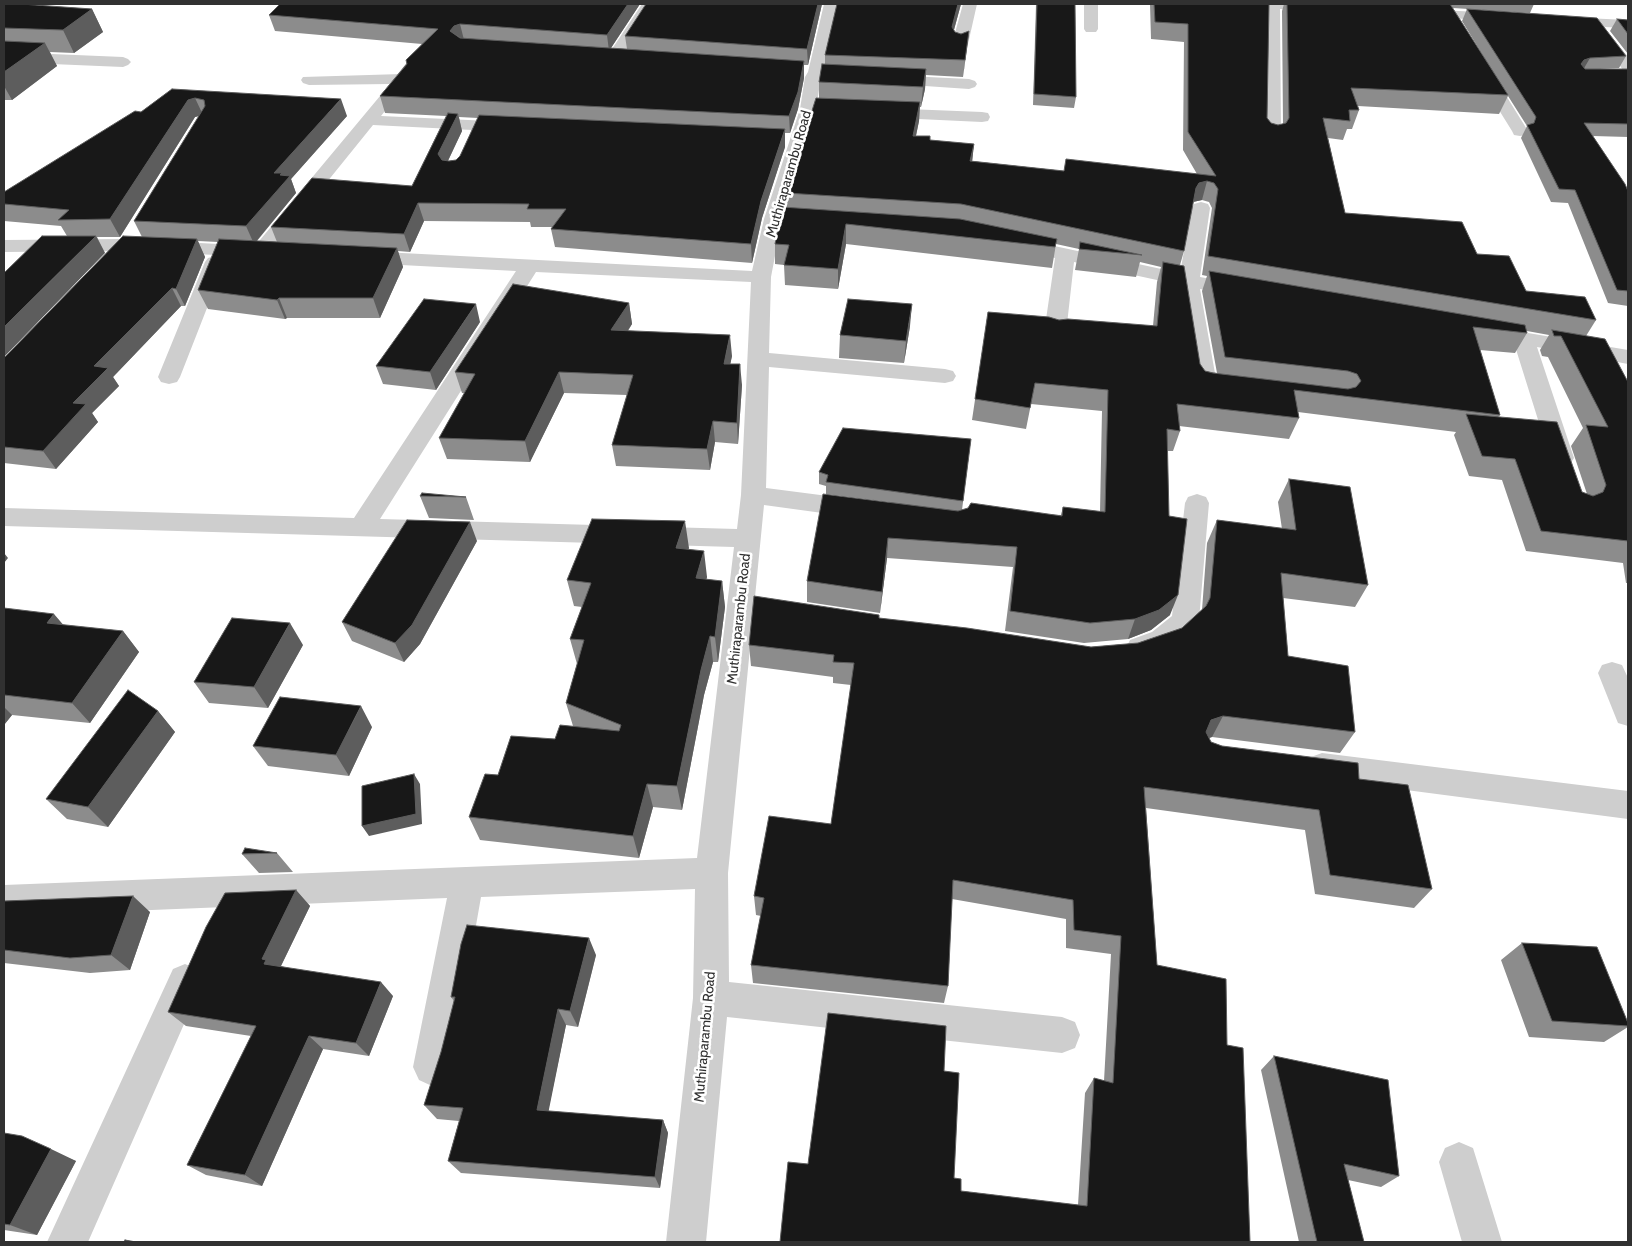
<!DOCTYPE html>
<style>
body{margin:0}
#map{position:relative;width:1632px;height:1246px;overflow:hidden;background:#fff;font-family:Cabin,sans-serif}
canvas{display:block}
.frame{position:absolute;inset:0;border:5px solid #313131;pointer-events:none}
</style>
<div id="map">
<canvas width="1632" height="1246"></canvas>
<div class="frame"></div>
</div>
<script>
const g = document.querySelector('canvas').getContext('2d');
g.lineJoin = 'round';
const toPath = rows => new Path2D(rows.map(r => 'M' + r).join(''));
function paint(path, color) { g.fillStyle = color; g.fill(path, 'evenodd'); }
function strokePath(path, color, width, dash) { g.strokeStyle = color; g.lineWidth = width; g.lineCap = dash ? 'butt' : 'round'; g.setLineDash(dash || []); g.stroke(path); }
function drawText(font, color, halo, rows, align = 'center') {
  g.font = font + ' Cabin,sans-serif'; g.lineWidth = 5; g.setLineDash([]); g.textBaseline = 'middle'; g.strokeStyle = halo; g.fillStyle = color; for (const [text, x, y, turn = 0] of rows) {
    g.save(); g.translate(x, y); g.rotate((+turn || 0) * Math.PI / 180); g.textAlign = isNaN(turn) ? turn : align; if (halo) g.strokeText(text, 0, 0); g.fillText(text, 0, 0); g.restore();
  }
}
paint(toPath([
 [642,4,656,4,619,61,609,61,606,58,642,4],
 [824,4,838,4,824,72,821,77,816,109,782,219,771,277,769,353,945,369,953,371,956,376,953,381,945,383,769,367,766,488,859,500,868,503,872,509,868,515,859,518,764,505,728,873,729,982,1062,1017,1075,1022,1080,1035,1075,1048,1062,1053,727,1017,706,1242,666,1242,693,998,695,889,481,897,451,1067,445,1080,432,1086,419,1080,413,1067,447,898,4,916,4,885,697,858,734,547,4,526,4,508,354,518,516,271,363,263,356,261,353,257,356,253,363,251,752,271,764,219,800,109,805,77,808,72,824,4],
 [536,272,751,282,741,495,737,529,380,519,536,272],
 [963,4,977,4,968,44,965,47,960,49,955,47,952,44,963,4],
 [1084,4,1098,4,1098,29,1096,32,1086,32,1084,29,1084,4],
 [1266,4,1325,4,1328,7,1326,10,1321,11,1280,9,1281,137,1278,141,1272,142,1266,141,1263,137,1266,4],
 [1418,9,1500,13,1505,14,1507,17,1505,20,1500,21,1413,16,1411,13,1413,10,1418,9],
 [1563,17,1628,20,1628,28,1604,27,1628,57,1628,72,1623,70,1594,31,1599,27,1558,24,1556,21,1558,18,1563,17],
 [4,52,123,57,128,59,131,62,128,65,123,67,4,62,4,52],
 [1484,68,1490,70,1492,73,1528,131,1526,135,1520,136,1514,135,1512,131,1476,73,1478,70,1484,68],
 [402,74,408,76,410,79,381,116,512,122,518,123,520,127,518,131,512,132,373,125,268,255,261,257,127,251,4,252,4,240,127,239,255,246,390,84,309,85,303,83,301,80,303,77,402,74],
 [887,75,969,79,975,81,977,84,975,87,969,89,881,83,879,80,881,77,887,75],
 [882,108,982,112,988,113,990,117,988,121,982,122,876,117,874,113,876,109,882,108],
 [1201,202,1208,204,1210,208,1200,277,1249,286,1252,290,1249,294,1242,296,1200,289,1216,379,1236,383,1239,388,1236,393,1228,395,1206,392,1198,390,1195,385,1180,285,1074,262,1066,333,1063,338,1055,339,1047,338,1044,333,1055,258,1010,248,1007,244,1010,240,1017,238,1180,273,1192,208,1194,204,1201,202],
 [215,256,222,258,225,262,180,377,177,382,169,384,161,382,158,377,205,262,208,258,215,256],
 [1487,326,1628,350,1628,364,1537,347,1574,458,1570,464,1562,466,1554,464,1550,458,1514,343,1479,337,1476,332,1479,327,1487,326],
 [1197,494,1206,497,1209,503,1199,620,1195,627,1172,648,1140,659,1130,656,1126,648,1130,640,1152,632,1172,616,1185,503,1188,497,1197,494],
 [1612,662,1622,665,1628,678,1628,726,1618,723,1598,673,1602,665,1612,662],
 [1322,753,1628,791,1628,819,1322,779,1311,775,1307,766,1311,757,1322,753],
 [185,964,197,969,203,981,88,1242,47,1242,173,969,185,964],
 [1459,1142,1473,1148,1502,1242,1462,1242,1439,1162,1445,1148,1459,1142]
]), '#cecece');
paint(toPath([
 [4,4,92,9,103,32,74,53,50,52,57,66,12,100,4,100],
 [280,4,640,4,611,48,627,49,625,36,822,4,808,65,804,65,804,78,798,109,790,133,785,133,785,147,762,218,752,263,555,247,551,229,552,227,531,227,530,222,424,221,410,252,398,251,403,267,380,318,287,318,285,319,208,309,198,290,218,242,198,241,205,257,185,306,181,306,113,377,119,386,92,413,98,422,56,469,4,463,4,358,142,237,134,221,199,116,195,117,120,237,97,237,105,253,67,236,61,226,4,221,4,192,141,112,172,89,347,116,291,179,296,193,257,241,277,242,271,227,412,186,446,116,385,113,380,96,422,44,275,31,269,15],
 [459,117,478,118,460,156,456,160,448,161,462,131],
 [837,4,961,4,954,30,955,32,961,34,969,31,963,77,926,75,925,89,921,107,920,107,919,121,916,136,930,140,974,144,972,161,1064,171,1197,174,1183,150,1184,42,1151,39,1150,4,1269,4,1267,118,1271,123,1278,125,1283,124,1282,11,1284,4,1534,4,1530,13,1453,8,1496,77,1462,21,1467,9,1626,56,1619,68,1600,69,1628,69,1628,137,1593,136,1628,191,1628,306,1608,303,1568,203,1551,202,1521,138,1527,126,1508,96,1499,114,1358,106,1359,110,1352,129,1347,129,1343,140,1328,138,1345,213,1477,254,1526,291,1596,320,1586,336,1628,382,1628,583,1626,583,1623,563,1526,551,1502,480,1469,476,1454,435,1456,432,1298,412,1299,418,1289,439,1179,426,1180,431,1173,451,1167,451,1170,615,1151,630,1128,639,1084,643,1005,631,1013,567,887,558,880,613,807,602,807,581,889,502,826,494,826,486,819,484,819,472,971,439,962,510,1061,515,1063,507,1100,512,1102,411,1031,404,1026,429,972,420,988,312,1059,320,1153,326,1157,282,1161,267,1140,262,1136,277,1075,270,1079,249,1056,244,1052,268,846,244,838,289,785,285,784,265,775,264,775,244,786,207,786,193,819,98,819,82,825,64,825,55],
 [1202,200,1209,202,1212,208,1202,275,1207,276,1202,291,1217,373,1205,371,1200,364,1180,265,1184,251,1193,202],
 [1527,331,1549,335,1540,350,1542,356,1548,357,1583,428,1571,446,1587,494,1582,492,1498,417,1500,415,1480,350,1515,353,1527,333],
 [1036,4,1075,4,1076,97,1074,108,1033,105],
 [1617,19,1628,20,1628,54,1610,31],
 [629,303,632,324,628,331,732,356,730,364,742,385,738,444,715,442,710,470,616,466,612,445,627,395,564,393,530,462,447,459,439,438,465,393,462,393,455,372],
 [480,322,436,390,383,384,376,366],
 [910,326,904,363,839,358,840,335],
 [1289,479,1368,585,1355,607,1283,598,1288,656,1355,732,1340,753,1212,737,1209,738,1211,742,1222,746,1359,779,1432,889,1414,908,1315,894,1305,830,1146,808,1157,965,1227,1045,1250,1242,808,1164,944,1071,954,1178,961,1191,1078,1205,1085,1093,1094,1078,1104,1081,1111,954,1066,948,1066,919,952,899,948,986,944,1003,753,983,751,965,761,916,756,915,754,896,831,824,851,685,833,683,833,677,751,666,749,645,879,618,1091,647,1138,643,1182,628,1202,610,1207,543,1217,520,1282,529,1278,502],
 [420,496,466,497,474,520,429,518],
 [477,541,420,644,404,662,352,641,342,622],
 [689,548,688,549,707,577,706,580,722,581,725,607,718,662,713,662,704,695,682,810,653,807,639,858,480,840,469,817,498,775,555,739,573,726,566,703,577,664,570,639,582,607,574,606,567,580],
 [4,608,63,625,123,631,139,652,90,723,12,715,4,725],
 [303,645,268,708,209,703,194,682],
 [158,711,175,732,108,827,67,819,46,799],
 [372,727,349,776,268,766,253,746],
 [277,853,293,872,259,873,242,854],
 [296,890,310,906,281,966,393,996,369,1056,323,1049,262,1186,206,1175,187,1165,251,1036,186,1026,168,1012],
 [4,901,150,912,130,970,90,973,4,963],
 [1522,943,1628,1023,1628,1027,1604,1042,1529,1037,1501,960],
 [596,955,578,1027,566,1025,548,1111,663,1120,668,1133,660,1188,461,1173,448,1161,459,1121,437,1119,424,1105,441,1052,454,1001,451,997],
 [1274,1056,1399,1176,1381,1187,1348,1180,1364,1242,1299,1242,1261,1070],
 [4,1133,76,1161,37,1235,4,1230]
]), '#8c8c8c');
paint(toPath([
 [628,4,640,4,609,51,607,35],
 [818,4,822,4,808,65,807,49],
 [958,4,961,4,950,44,952,27],
 [92,9,103,32,74,53,63,30],
 [460,24,464,40,450,31,454,26],
 [969,31,967,48,963,77,965,60],
 [45,43,57,66,12,100,4,86,4,72],
 [1590,58,1583,70,1581,64,1584,60],
 [804,61,804,78,798,109,790,133,789,116],
 [926,69,925,89,921,107,923,87],
 [195,98,203,115,195,117,120,237,110,219,188,100],
 [341,99,347,116,291,179,296,193,254,244,246,226,274,173],
 [920,102,919,121,912,154,913,136],
 [458,114,462,131,443,171,438,154],
 [785,129,785,147,762,218,752,263,751,244,761,201],
 [974,144,972,163,970,161],
 [1207,181,1202,200,1193,202,1196,188,1199,183],
 [418,203,424,221,410,252,404,234],
 [846,224,846,244,838,289,838,269],
 [96,236,105,253,4,357,4,327],
 [197,239,205,257,185,306,176,289],
 [397,248,403,267,380,318,373,298],
 [172,288,181,306,113,377,119,386,92,413,98,422,56,469,43,451,94,366],
 [279,298,287,318,285,319,277,300],
 [629,303,632,324,614,351,611,330],
 [476,304,480,322,436,390,430,372],
 [912,304,910,326,904,363,906,341],
 [730,335,732,356,726,385,724,364],
 [740,364,742,385,738,444,737,423],
 [559,372,564,393,530,462,525,441],
 [713,421,715,442,710,470,707,449],
 [685,521,689,548,680,574,676,548],
 [470,522,477,541,420,644,404,662,395,643],
 [888,538,887,558,880,613,882,592],
 [704,551,707,577,699,604,696,578],
 [4,553,8,558,4,563],
 [722,581,725,607,718,662,715,637],
 [1178,595,1170,615,1151,630,1128,639,1135,619],
 [54,614,72,635,47,623],
 [290,623,303,645,268,708,254,687],
 [123,631,139,652,90,723,72,703],
 [710,636,713,662,704,695,682,810,677,786,701,670],
 [361,706,372,727,349,776,336,755],
 [4,707,12,715,4,725],
 [158,711,175,732,108,827,88,807],
 [1223,716,1212,737,1200,741,1211,720],
 [414,774,420,784,422,824,369,836,362,826],
 [647,784,653,807,639,858,633,836],
 [296,890,310,906,278,972,264,964,262,959],
 [133,896,150,912,130,970,111,955],
 [589,938,596,955,578,1027,570,1011],
 [381,982,393,996,369,1056,356,1043],
 [558,1009,566,1025,546,1124,537,1110],
 [309,1036,323,1049,262,1186,245,1175],
 [663,1120,668,1133,660,1188,655,1177],
 [51,1149,76,1161,37,1235,10,1225]
]), '#5d5d5d');
const building = toPath([
 [4,4,21,4,92,9,63,30,4,28,4,4],
 [280,4,628,4,607,35,460,24,454,26,450,31,460,38,804,61,798,92,789,116,380,96,407,64,406,60,438,29,269,15,280,4],
 [646,4,818,4,807,49,625,36,646,4],
 [837,4,958,4,952,27,955,32,961,34,969,31,965,60,825,55,837,4],
 [1037,4,1075,4,1076,97,1034,94,1037,4],
 [1154,4,1269,4,1267,118,1271,123,1278,125,1286,123,1289,118,1287,4,1450,4,1508,95,1351,88,1359,110,1349,110,1350,121,1323,118,1345,213,1462,222,1477,254,1509,256,1526,291,1585,297,1596,320,1208,256,1218,189,1214,183,1207,181,1199,183,1196,188,1184,251,961,204,786,193,816,98,920,102,913,136,930,136,930,140,974,144,970,161,1064,171,1066,159,1216,176,1188,132,1188,24,1155,22,1154,4],
 [1467,9,1597,18,1626,56,1590,58,1584,60,1581,64,1585,69,1628,69,1628,124,1584,123,1625,184,1628,191,1628,291,1617,290,1575,190,1559,189,1527,125,1534,123,1536,117,1467,9],
 [1617,19,1628,20,1628,34,1617,19],
 [4,41,45,43,4,72,4,41],
 [822,64,926,69,923,87,819,82,822,64],
 [172,89,341,99,274,173,282,173,280,175,290,176,246,226,134,221,205,106,204,100,195,98,188,100,110,219,58,220,69,210,4,204,4,192,135,111,141,112,172,89],
 [448,113,458,114,438,154,442,160,449,161,456,160,460,156,479,115,785,129,761,201,751,244,551,229,566,209,527,209,529,204,418,203,404,234,271,227,312,178,412,186,448,113],
 [782,207,960,219,1057,239,1055,247,846,224,838,269,784,265,789,245,775,244,782,207],
 [42,236,96,236,4,327,4,273,42,236],
 [123,236,197,239,176,289,172,288,94,366,108,368,73,403,86,404,43,451,4,447,4,358,123,236],
 [219,239,397,248,373,298,279,298,277,300,198,290,219,239],
 [1080,242,1142,255,1079,249,1080,242],
 [1163,262,1184,266,1200,364,1205,371,1213,373,1348,389,1356,387,1361,381,1357,374,1348,371,1225,357,1209,271,1525,325,1527,333,1473,327,1500,415,1294,390,1299,418,1177,404,1180,431,1167,429,1169,516,1187,519,1178,595,1159,610,1135,619,1090,623,1010,611,1017,547,888,538,882,592,807,581,823,494,958,511,968,508,971,503,1062,516,1063,507,1105,512,1108,390,1035,383,1030,408,975,399,988,312,1049,317,1059,320,1068,319,1157,326,1163,262],
 [513,284,629,303,611,330,730,335,724,364,740,364,737,423,713,421,707,449,612,445,633,375,559,372,525,441,439,438,475,374,455,372,513,284],
 [424,299,476,304,430,372,376,366,424,299],
 [848,299,912,304,906,341,840,335,848,299],
 [1552,330,1605,339,1628,382,1628,541,1541,531,1515,459,1482,456,1466,414,1557,422,1582,492,1593,496,1603,492,1606,485,1586,425,1608,427,1561,336,1554,336,1552,330],
 [843,428,971,439,963,501,826,482,828,475,819,472,843,428],
 [1289,479,1350,487,1368,585,1281,573,1288,656,1348,666,1355,732,1223,716,1211,720,1206,732,1211,742,1222,746,1358,763,1359,779,1408,785,1432,889,1330,875,1319,810,1144,787,1157,965,1226,979,1227,1045,1243,1048,1250,1242,780,1242,788,1162,808,1164,828,1013,946,1026,944,1071,959,1073,954,1178,961,1179,961,1191,1087,1206,1094,1078,1113,1083,1121,936,1074,930,1073,900,953,880,948,986,751,965,764,898,754,896,769,816,831,824,854,663,833,662,834,655,749,645,754,596,879,615,879,618,967,628,1091,647,1138,643,1182,628,1206,606,1210,598,1217,520,1296,530,1289,479],
 [422,493,466,497,420,496,422,493],
 [592,519,685,521,676,548,704,551,696,578,722,581,715,637,710,636,701,670,677,786,647,784,633,836,469,817,485,774,498,775,511,736,555,739,560,725,619,731,621,725,566,703,584,640,570,639,591,583,567,580,592,519],
 [407,520,470,522,412,625,395,643,342,622,407,520],
 [4,608,54,614,47,623,123,631,72,703,4,695,4,608],
 [232,618,290,623,254,687,194,682,232,618],
 [128,690,158,711,88,807,46,799,128,690],
 [280,697,361,706,336,755,253,746,280,697],
 [414,774,416,814,362,826,362,786,414,774],
 [245,848,277,853,242,854,245,848],
 [296,890,262,959,266,960,264,964,381,982,356,1043,309,1036,245,1175,187,1165,256,1026,168,1012,206,927,225,893,296,890],
 [133,896,111,955,70,958,4,950,4,901,133,896],
 [467,925,589,938,570,1011,558,1009,537,1110,663,1120,655,1177,448,1161,463,1108,424,1105,441,1052,455,997,451,997,461,944,467,925],
 [1522,943,1597,947,1628,1023,1628,1026,1552,1021,1522,943],
 [1274,1056,1388,1080,1399,1176,1344,1164,1364,1242,1317,1242,1274,1056],
 [4,1133,22,1136,51,1149,10,1225,4,1224,4,1133],
 [125,1240,136,1242,124,1242,125,1240]
]);
paint(building, '#181818');
strokePath(building, '#5d5d5d', 1);
drawText('14px', '#313131', '#fff', [
 ["Muthiraparambu Road",789,174,-74],
 ["Muthiraparambu Road",739,619,-84],
 ["Muthiraparambu Road",705,1037,-85]
]);
</script>
